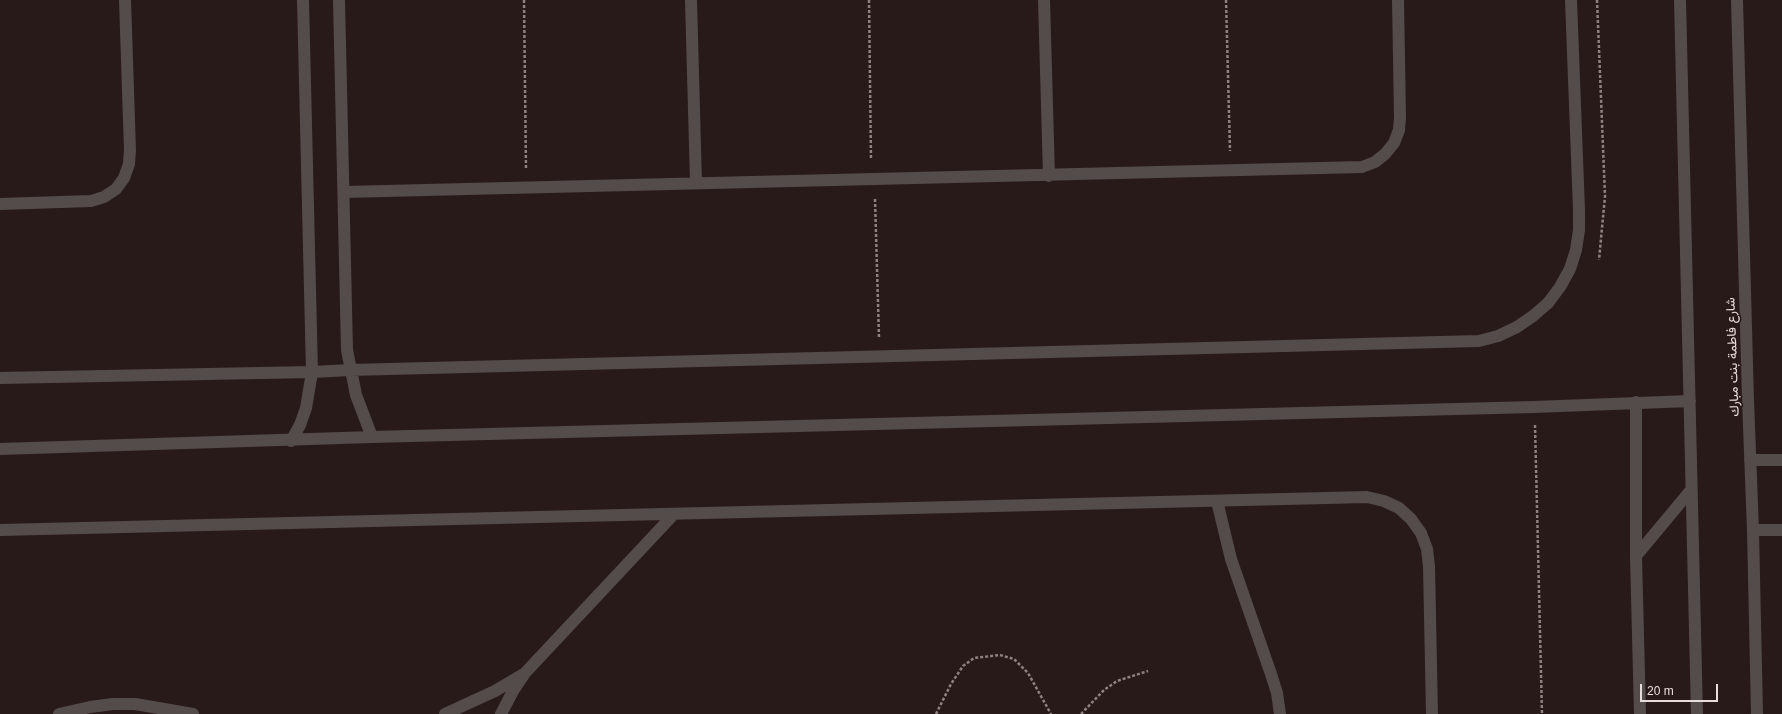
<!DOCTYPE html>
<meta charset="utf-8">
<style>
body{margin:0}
#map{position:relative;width:1782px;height:714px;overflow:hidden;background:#281a19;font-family:Arial,sans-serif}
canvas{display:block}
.scale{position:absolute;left:1640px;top:684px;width:78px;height:18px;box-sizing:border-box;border:2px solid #e8dddc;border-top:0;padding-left:5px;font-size:12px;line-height:14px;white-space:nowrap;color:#e8dddc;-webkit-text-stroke:3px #281a19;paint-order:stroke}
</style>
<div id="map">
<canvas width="1782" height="714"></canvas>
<div class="scale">20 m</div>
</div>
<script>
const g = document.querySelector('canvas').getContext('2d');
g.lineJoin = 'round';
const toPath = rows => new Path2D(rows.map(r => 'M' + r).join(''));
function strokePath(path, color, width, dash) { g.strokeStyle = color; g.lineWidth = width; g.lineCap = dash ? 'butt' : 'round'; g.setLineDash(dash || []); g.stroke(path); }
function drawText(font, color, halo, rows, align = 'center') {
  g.font = font + ' Arial,Vazirmatn,sans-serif'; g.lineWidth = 3.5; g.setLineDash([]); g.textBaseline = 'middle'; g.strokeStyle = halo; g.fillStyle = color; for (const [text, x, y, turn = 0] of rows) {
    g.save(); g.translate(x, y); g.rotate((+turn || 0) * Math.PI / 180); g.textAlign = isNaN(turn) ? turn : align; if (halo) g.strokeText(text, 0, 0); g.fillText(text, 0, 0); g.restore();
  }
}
strokePath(toPath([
 [524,0,526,169],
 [869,0,871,160],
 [1226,0,1230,151],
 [1597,0,1605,196,1599,260],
 [875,199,879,337],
 [1535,425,1542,714],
 [936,714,951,684,963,666,974,658,1000,655,1014,659,1028,673,1051,714],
 [1081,714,1104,690,1117,681,1148,671]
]), '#8e8180', 2.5, [3, 2]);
strokePath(toPath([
 [339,0,347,350,356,395,372,437],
 [691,0,696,183],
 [1044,0,1049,176],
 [1680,0,1697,714],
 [1737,0,1748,400,1753,530,1757,714],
 [345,192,1362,167,1375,162,1385,154,1394,143,1399,130,1400,117,1398,0],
 [0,204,91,201,104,197,116,189,124,178,129,164,130,150,125,0],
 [0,378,312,372,350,370,1479,341,1498,336,1517,327,1533,316,1548,303,1560,287,1570,269,1576,250,1579,230,1579,210,1571,0],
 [1636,402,1636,556,1640,714],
 [291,441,300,425,306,408,312,372,303,0],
 [0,449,372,437,1534,407,1690,401],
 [1750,460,1782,460],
 [1217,501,1231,559,1271,674,1277,693,1280,714],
 [0,530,1367,497,1384,501,1399,508,1411,519,1421,533,1427,549,1429,566,1432,714],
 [1753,530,1782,530],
 [1636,556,1691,490],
 [59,714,90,707,113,704,135,704,193,714],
 [445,714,495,691,522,675],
 [501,714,513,691,525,673,674,514]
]), '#544c4b', 12);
drawText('13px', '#e8dddc', '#281a19', [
 ["شارع فاطمة بنت مبارك",1733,357,-92]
]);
</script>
